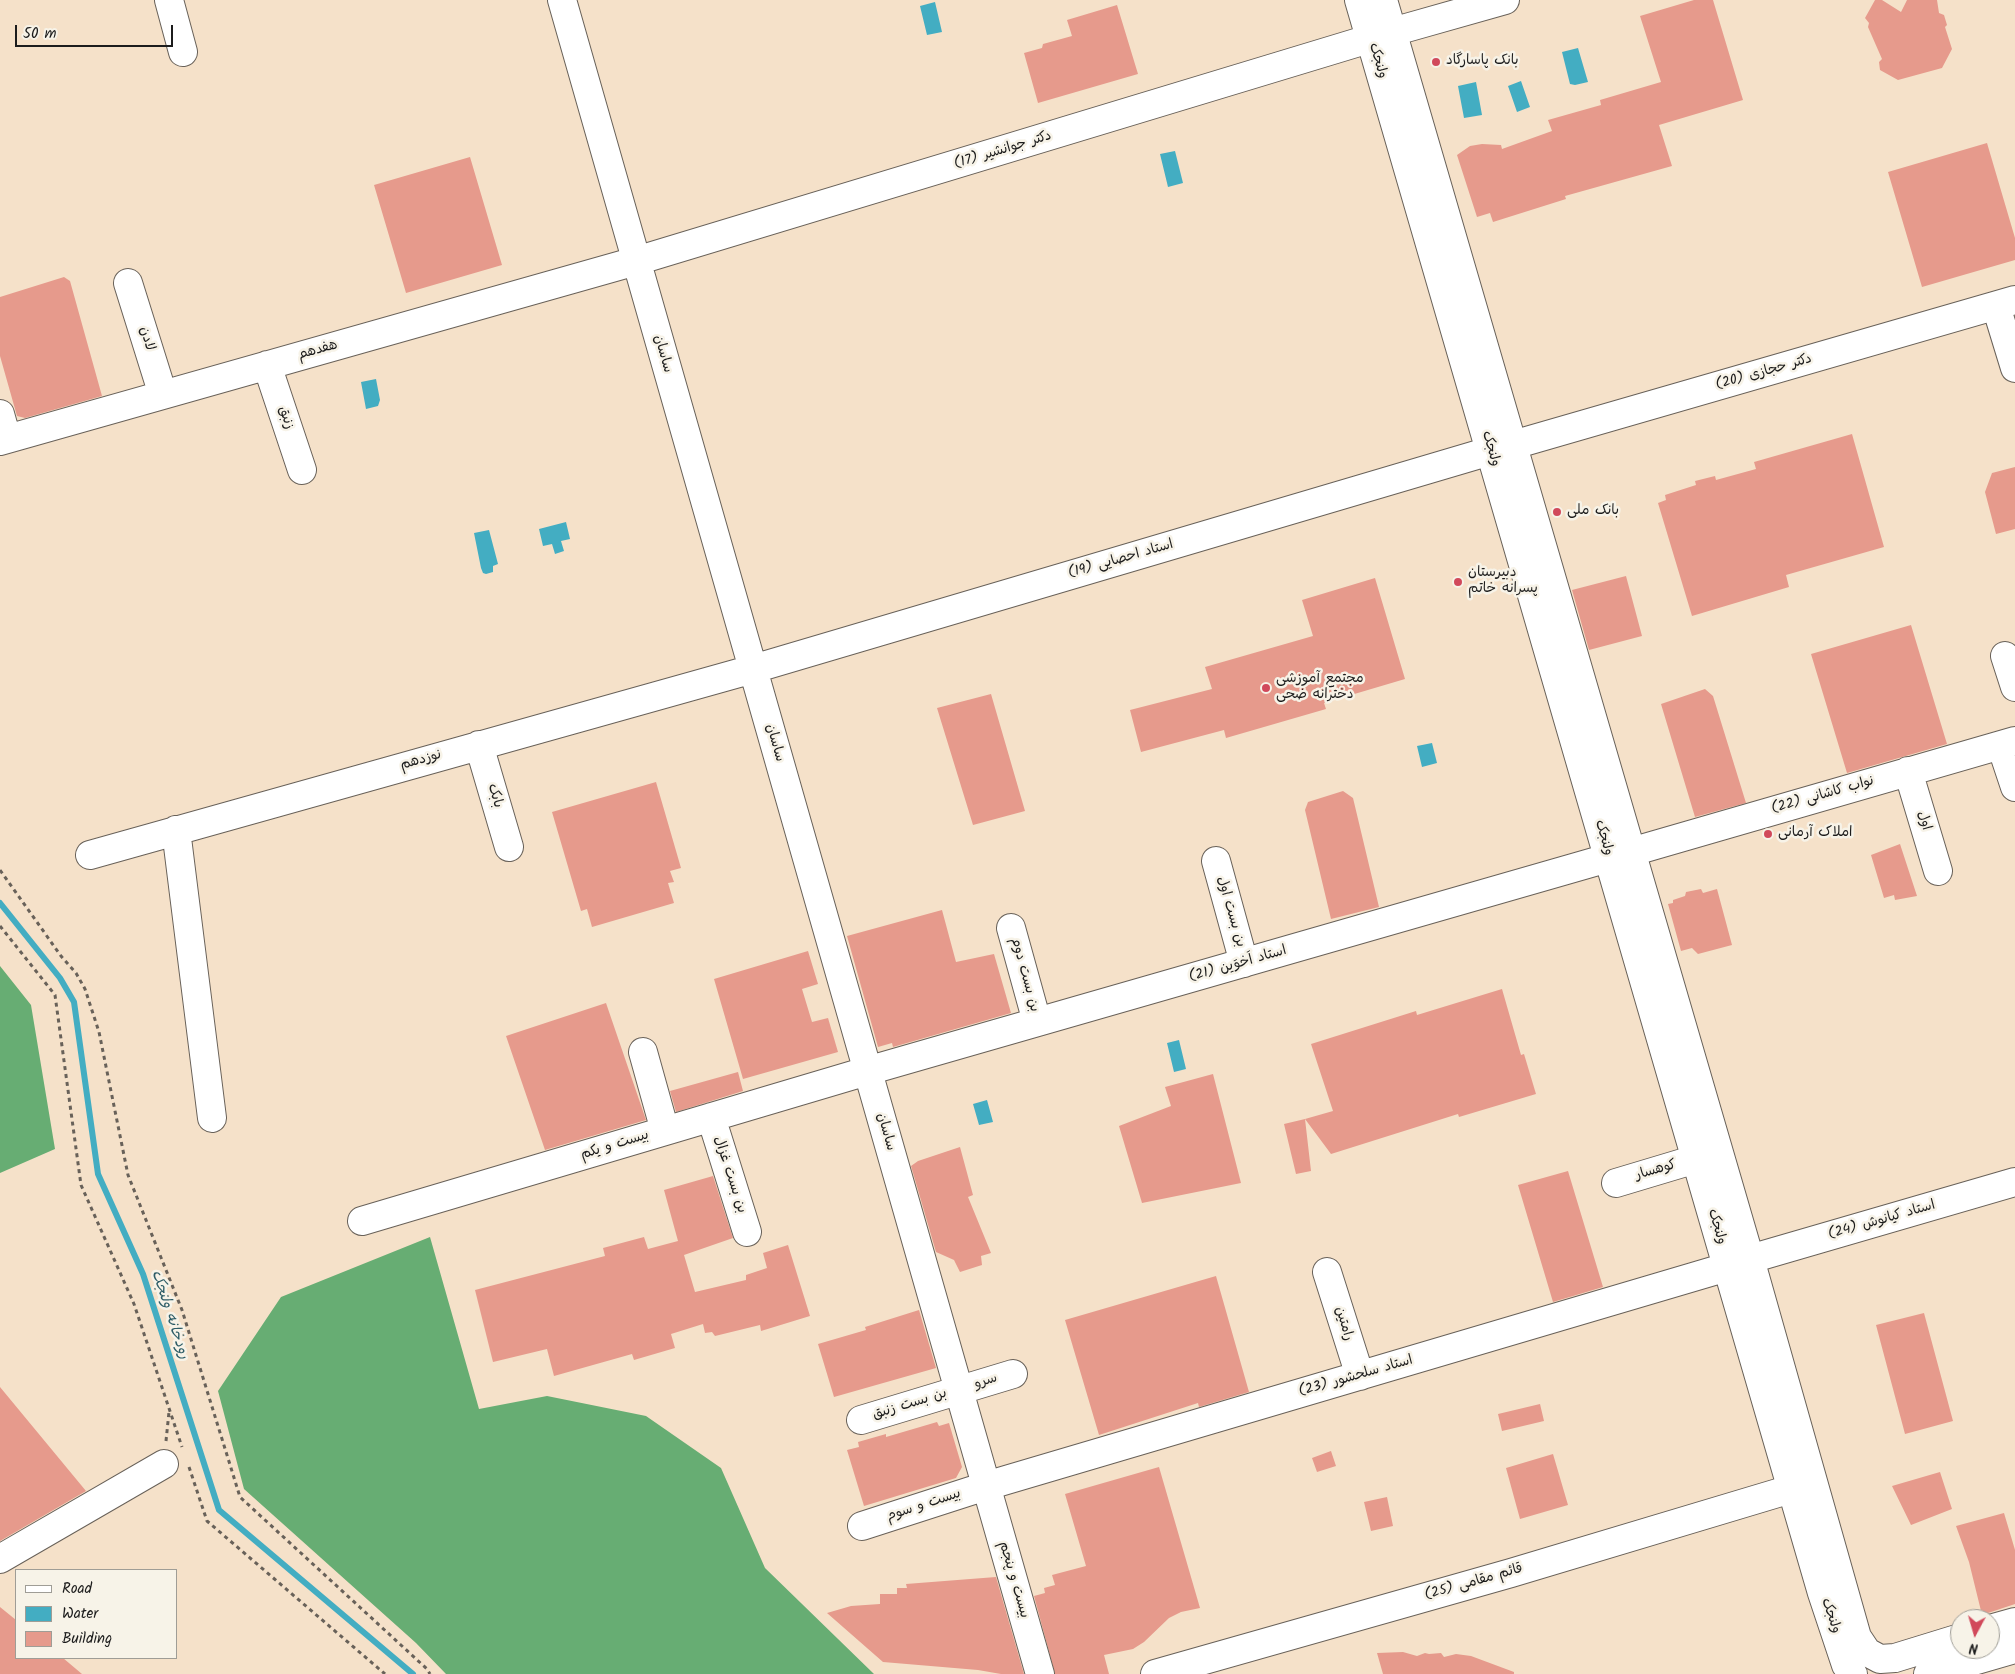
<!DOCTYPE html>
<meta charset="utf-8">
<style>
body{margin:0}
#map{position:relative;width:2015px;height:1674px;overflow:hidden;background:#f5e1c9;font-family:Kalam,sans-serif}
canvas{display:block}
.legend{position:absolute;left:15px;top:1569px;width:162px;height:90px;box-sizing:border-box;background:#f7f3e8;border:1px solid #9f9d96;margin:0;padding:6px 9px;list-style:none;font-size:15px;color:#1c1c1c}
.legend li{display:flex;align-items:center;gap:10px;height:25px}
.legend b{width:25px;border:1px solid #9f9d96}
.north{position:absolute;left:1950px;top:1609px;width:50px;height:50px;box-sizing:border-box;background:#f7f3e8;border:1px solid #9f9d96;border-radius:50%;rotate:186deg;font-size:14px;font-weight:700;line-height:20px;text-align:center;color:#1c1c1c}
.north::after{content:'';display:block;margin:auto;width:18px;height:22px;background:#d1495b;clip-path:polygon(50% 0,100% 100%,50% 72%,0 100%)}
.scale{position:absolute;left:15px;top:25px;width:158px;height:22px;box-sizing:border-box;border:2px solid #1c1c1c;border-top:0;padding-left:6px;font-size:15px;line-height:18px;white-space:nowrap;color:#1c1c1c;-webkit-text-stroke:4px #f7f3e8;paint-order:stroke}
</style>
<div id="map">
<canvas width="2015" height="1674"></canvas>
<ul class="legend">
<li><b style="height:6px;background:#fff"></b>Road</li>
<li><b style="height:14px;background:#43adc2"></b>Water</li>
<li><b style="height:14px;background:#e69a8c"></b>Building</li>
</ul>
<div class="north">N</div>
<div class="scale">50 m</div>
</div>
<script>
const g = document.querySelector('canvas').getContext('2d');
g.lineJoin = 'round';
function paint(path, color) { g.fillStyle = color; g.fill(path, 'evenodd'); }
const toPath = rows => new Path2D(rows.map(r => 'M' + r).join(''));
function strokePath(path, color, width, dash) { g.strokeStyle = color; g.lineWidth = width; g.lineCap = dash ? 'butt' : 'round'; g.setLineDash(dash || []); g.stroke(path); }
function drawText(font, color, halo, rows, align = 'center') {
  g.font = font + ' Kalam,"Playpen Sans Arabic",sans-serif'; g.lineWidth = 5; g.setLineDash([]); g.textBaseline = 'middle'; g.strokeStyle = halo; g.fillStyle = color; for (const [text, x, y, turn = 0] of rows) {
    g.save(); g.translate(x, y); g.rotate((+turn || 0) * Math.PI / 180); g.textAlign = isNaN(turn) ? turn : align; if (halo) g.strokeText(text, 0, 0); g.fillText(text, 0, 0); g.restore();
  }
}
paint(toPath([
 [0,966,31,1005,55,1149,0,1173],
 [430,1237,479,1409,547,1396,646,1416,721,1468,765,1568,874,1674,446,1674,416,1643,244,1489,218,1391,281,1297]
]), '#67ad73');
paint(toPath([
 [935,2,942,32,927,35,920,6],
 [1578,48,1588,82,1575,85,1570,84,1562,52],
 [1521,81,1530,107,1517,112,1508,86],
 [1476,82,1482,115,1464,118,1458,86],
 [1175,151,1183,183,1168,187,1160,154],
 [376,379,380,400,378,406,366,409,361,382],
 [566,522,570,539,561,541,564,551,555,554,552,544,543,546,539,529],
 [489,530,498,564,493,566,493,572,486,574,483,573,481,568,474,533],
 [1432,743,1437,763,1422,767,1417,746],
 [1179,1040,1186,1069,1174,1072,1167,1043],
 [987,1100,993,1122,979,1125,973,1104]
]), '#43adc2');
strokePath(toPath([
 [0,903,60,978,74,1002,98,1174,143,1274,219,1510,413,1674]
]), '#43adc2', 6);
paint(toPath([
 [1694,0,1713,0,1743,100,1659,125,1672,166,1565,196,1566,199,1493,222,1490,213,1477,217,1457,155,1470,146,1482,144,1501,145,1502,149,1552,131,1548,120,1601,105,1600,100,1661,82,1640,16],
 [1875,0,1882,0,1901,12,1907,0,1937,0,1939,13,1944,15,1947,25,1945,27,1952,49,1942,68,1898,80,1880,70,1879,62,1882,59,1868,27,1869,23,1865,18],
 [1117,5,1138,74,1038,103,1024,53,1042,48,1043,44,1072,36,1067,20],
 [1987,143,2015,238,2015,260,1922,287,1888,172],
 [470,157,502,265,406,293,374,185],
 [64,277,70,281,102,396,25,418,17,416,0,356,0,297],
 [1852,434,1884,547,1786,575,1789,587,1692,616,1658,503,1666,500,1665,495,1696,485,1695,481,1715,476,1716,480,1756,469,1754,462],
 [2015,467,2015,529,1996,534,1985,492,1992,473],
 [1626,576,1642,636,1589,650,1572,590],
 [1375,578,1405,679,1324,703,1326,709,1226,738,1224,730,1141,752,1130,710,1212,689,1205,667,1313,636,1302,600],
 [1911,625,1947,744,1847,773,1811,654],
 [1705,689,1713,696,1746,803,1695,817,1661,704],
 [991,694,1025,811,973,825,937,708],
 [656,782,681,868,670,871,674,882,668,883,674,903,592,927,587,909,581,911,552,812],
 [1343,791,1353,798,1379,907,1331,919,1305,810,1308,802],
 [1900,844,1917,896,1895,900,1894,895,1884,898,1871,855],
 [1701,889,1703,893,1717,889,1732,945,1698,954,1692,948,1681,951,1668,904,1673,903,1673,900,1685,896,1686,892],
 [942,910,956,962,994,954,1011,1013,893,1047,892,1043,878,1047,847,936],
 [808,951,818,984,802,989,812,1022,828,1018,838,1052,743,1079,714,979],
 [1502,989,1521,1055,1524,1054,1536,1094,1459,1117,1458,1114,1331,1154,1305,1119,1333,1111,1311,1044,1416,1011,1417,1015],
 [606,1003,646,1120,545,1150,506,1036],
 [738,1072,743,1091,676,1112,670,1091],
 [1213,1074,1241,1183,1142,1203,1119,1126,1171,1106,1165,1087],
 [1305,1119,1311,1171,1296,1174,1284,1124],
 [960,1147,973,1195,968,1197,991,1253,981,1256,982,1265,960,1272,954,1260,936,1252,911,1166,918,1161],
 [1568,1171,1603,1287,1553,1302,1518,1185],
 [713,1176,733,1238,684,1255,695,1292,746,1280,746,1275,767,1268,763,1253,788,1245,810,1316,761,1331,760,1325,715,1336,712,1332,705,1333,703,1324,671,1334,675,1348,634,1360,632,1354,554,1376,547,1349,493,1362,475,1290,605,1256,603,1248,644,1237,648,1249,678,1241,664,1190],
 [1216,1276,1249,1392,1199,1407,1198,1403,1099,1435,1065,1320],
 [919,1310,936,1368,834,1397,818,1344,866,1330,865,1327],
 [1924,1313,1953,1421,1905,1434,1876,1325],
 [0,1387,86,1491,0,1541],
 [1540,1404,1544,1421,1502,1431,1498,1414],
 [937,1422,939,1426,949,1423,962,1467,956,1478,864,1506,847,1450,859,1447,858,1442,886,1434,886,1437],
 [1331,1451,1336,1466,1317,1472,1312,1458],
 [1553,1454,1568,1505,1520,1519,1506,1468],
 [1159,1467,1200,1608,1181,1612,1169,1618,1144,1642,1133,1649,1104,1655,1109,1674,1055,1674,1034,1596,1045,1593,1044,1588,1055,1585,1052,1575,1086,1566,1065,1494],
 [1940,1472,1952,1509,1911,1525,1892,1486],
 [1387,1497,1393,1526,1371,1531,1364,1502],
 [2004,1513,2015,1550,2015,1604,1982,1615,1969,1562,1956,1526],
 [996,1577,1024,1674,1001,1674,978,1670,883,1662,827,1613,851,1606,880,1604,880,1594,897,1594,897,1588,907,1588,906,1584],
 [0,1607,16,1620,16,1658,63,1658,82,1674,0,1674],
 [1403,1652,1417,1656,1425,1653,1429,1654,1441,1653,1444,1657,1456,1654,1471,1656,1514,1672,1514,1674,1383,1674,1377,1653]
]), '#e69a8c');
const minor = toPath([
 [169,0,183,52],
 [562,0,1040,1674],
 [128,283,163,395],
 [1996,306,2015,368],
 [267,365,302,470],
 [0,414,7,439],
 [0,441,636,261,1392,32,1505,0],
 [1513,445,2015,300],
 [2005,656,2015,687],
 [479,745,509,847],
 [2001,745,2015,787],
 [1908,771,1938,871],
 [176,830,212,1118],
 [1631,852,2015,741],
 [90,855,753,669,1490,451],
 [1216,861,1244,963],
 [1011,928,1037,1022],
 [643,1052,665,1131],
 [711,1117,747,1232],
 [1616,1183,1696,1159],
 [362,1221,867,1071,1608,858],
 [1750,1259,2015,1182],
 [1327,1272,1360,1376],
 [861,1420,1013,1374],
 [862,1526,986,1486,1727,1267],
 [0,1559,164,1464],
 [1155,1674,1511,1573,1791,1489]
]);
const major = toPath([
 [1359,0,1822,1593,1846,1665,1853,1674],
 [1383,0,1750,1259,1857,1637,1867,1652,1880,1659,1895,1658,1960,1638],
 [1990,1629,2015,1622],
 [1928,1674,2015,1649]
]);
strokePath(minor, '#686159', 30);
strokePath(major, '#686159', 30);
strokePath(toPath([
 [0,870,61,956,76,973,85,989,99,1032,128,1175,182,1310,240,1497,427,1669,430,1674],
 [0,926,55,995,81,1185,134,1304,182,1447],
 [166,1441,169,1412],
 [189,1467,207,1521,385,1674]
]), '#686159', 3, [4, 4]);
strokePath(minor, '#fff', 28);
strokePath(major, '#fff', 28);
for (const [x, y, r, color] of [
 [1436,62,5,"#d1495b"],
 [1557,512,5,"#d1495b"],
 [1458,582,5,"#d1495b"],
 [1266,688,5,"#d1495b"],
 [1768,834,5,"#d1495b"]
]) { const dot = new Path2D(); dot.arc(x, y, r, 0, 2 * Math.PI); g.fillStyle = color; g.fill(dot); strokePath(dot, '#f7f3e8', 2); }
drawText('14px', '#1c1c1c', '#f7f3e8', [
 ["ولنجک",1377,61,74],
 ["دکتر جوانشیر (17)",1003,151,-17],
 ["لادن",146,339,73],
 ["هفدهم",318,351,-16],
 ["ساسان",662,354,74],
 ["دکتر حجازی (20)",1764,373,-16],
 ["زنبق",285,418,72],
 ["ولنجک",1490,449,74],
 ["استاد احصایی (19)",1121,560,-16],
 ["ساسان",774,743,74],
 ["نوزدهم",421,761,-16],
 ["بابک",494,796,74],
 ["نواب کاشانی (22)",1823,796,-16],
 ["اول",1923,821,73],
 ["ولنجک",1603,838,74],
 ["بن بست اول",1230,912,74],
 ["استاد اَخوَين (21)",1238,965,-16],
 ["بن بست دوم",1024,975,75],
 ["ساسان",885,1132,74],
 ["بیست و یکم",615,1146,-17],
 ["کوهسار",1656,1171,-16],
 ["بن بست غزال",729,1175,72],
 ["استاد کیانوش (24)",1882,1221,-16],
 ["ولنجک",1716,1227,74],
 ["رامتین",1343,1324,73],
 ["استاد سلحشور (23)",1356,1377,-16],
 ["سرو",986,1382,-17],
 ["بن بست زنبق",910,1405,-17],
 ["بیست و سوم",924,1506,-18],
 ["بیست و پنجم",1013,1580,74],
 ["قائم مقامی (25)",1474,1583,-16],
 ["ولنجک",1830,1616,71]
]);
drawText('14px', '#1c1c1c', '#f7f3e8', [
 ["بانک پاسارگاد",1446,62],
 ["بانک ملی",1567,512],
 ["دبیرستان",1468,574],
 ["پسرانه خاتم",1468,590],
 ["مجتمع آموزشی",1276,680],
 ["دخترانه ضحی",1276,696],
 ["املاک آرمانی",1778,834]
], 'left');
drawText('italic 15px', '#2e5d67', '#f7f3e8', [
 ["رودخانه ولنجک",169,1315,72]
]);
</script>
